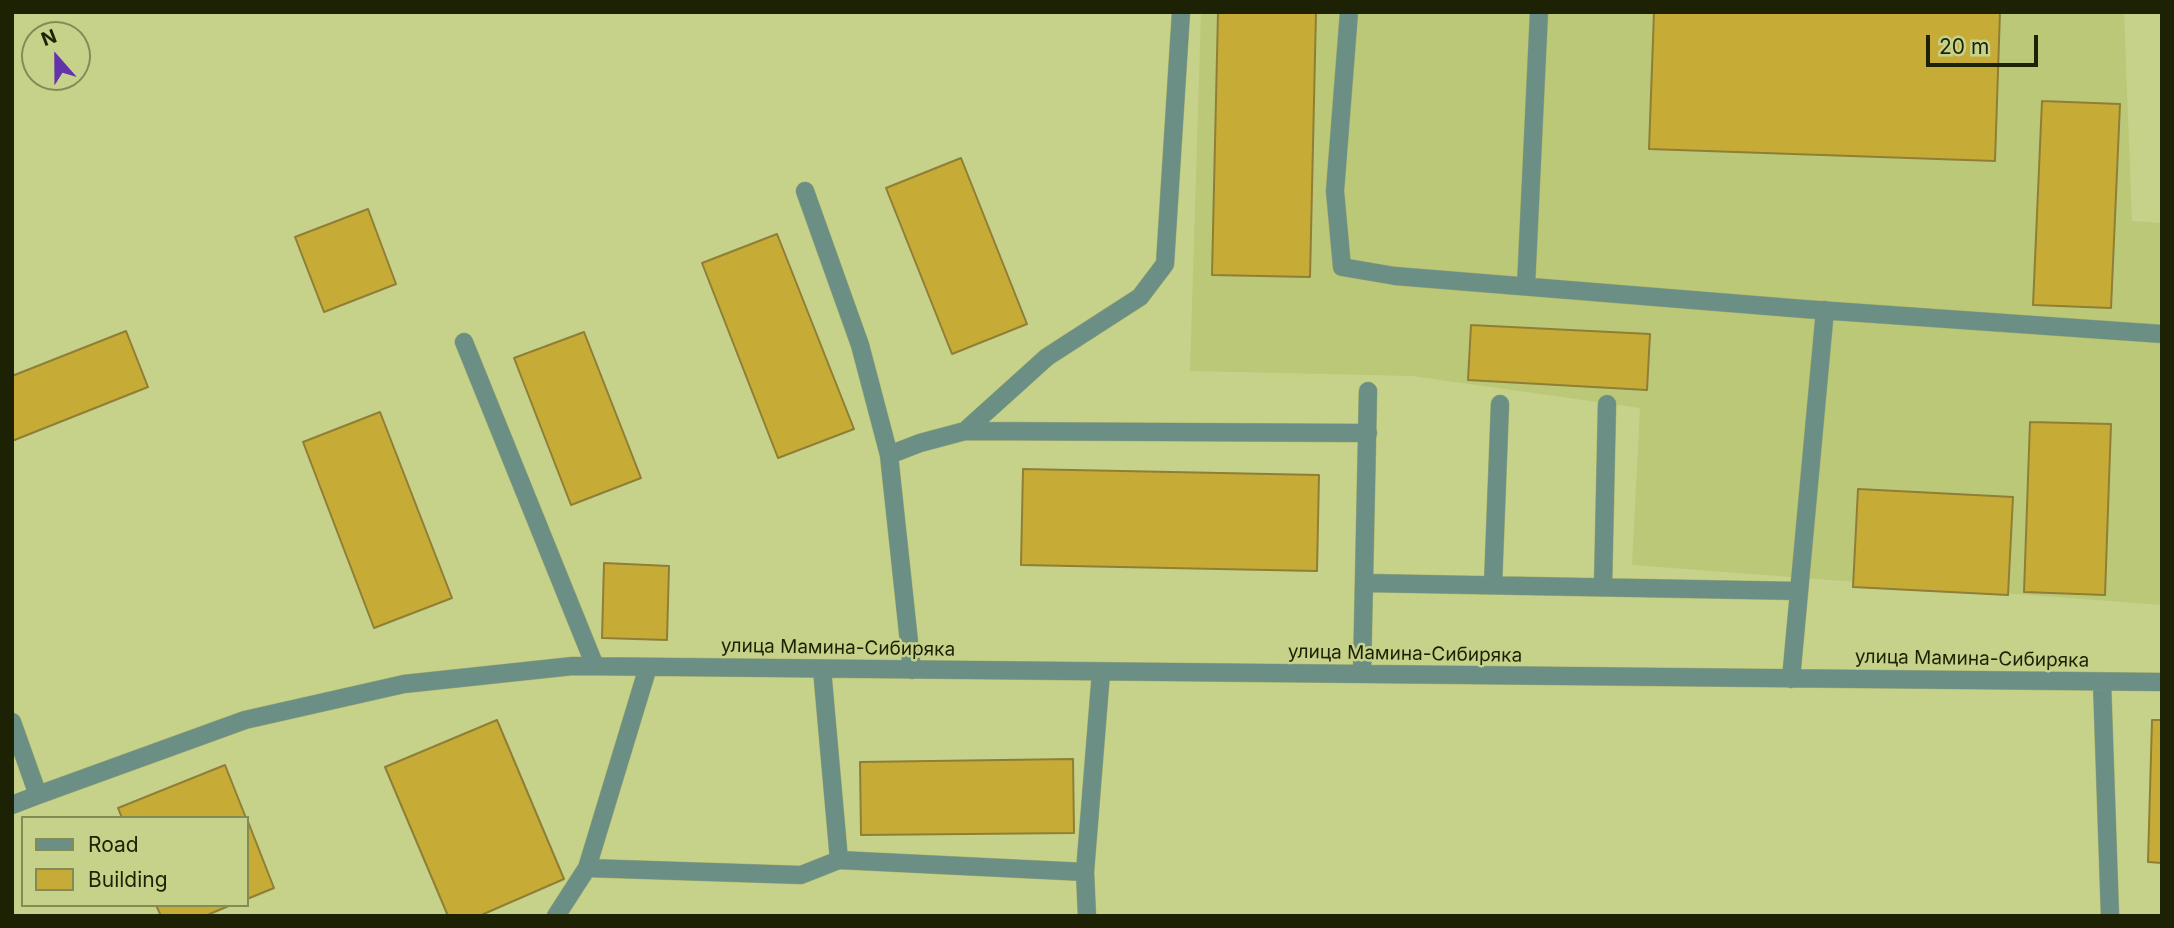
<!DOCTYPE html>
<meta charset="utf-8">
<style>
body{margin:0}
#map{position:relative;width:2174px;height:928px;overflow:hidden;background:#c6d28a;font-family:Inter,sans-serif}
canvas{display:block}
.frame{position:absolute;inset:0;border:14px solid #1e2205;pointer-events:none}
.legend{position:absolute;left:21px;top:816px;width:228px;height:91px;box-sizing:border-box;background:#c6d28a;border:2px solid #838c55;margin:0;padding:9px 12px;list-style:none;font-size:21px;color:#1e2205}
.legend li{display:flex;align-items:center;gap:14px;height:35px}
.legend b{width:35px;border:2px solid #838c55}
.north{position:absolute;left:21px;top:21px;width:70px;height:70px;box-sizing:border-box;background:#c6d28a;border:2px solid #838c55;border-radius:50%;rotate:339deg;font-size:19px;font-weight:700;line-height:28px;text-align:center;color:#1e2205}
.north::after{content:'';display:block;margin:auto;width:24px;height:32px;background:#6233ab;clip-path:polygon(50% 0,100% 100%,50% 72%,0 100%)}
.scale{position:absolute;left:1926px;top:35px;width:112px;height:32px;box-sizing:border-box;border:4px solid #1e2205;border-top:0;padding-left:9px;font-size:21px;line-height:24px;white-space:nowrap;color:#1e2205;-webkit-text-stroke:5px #c6d28a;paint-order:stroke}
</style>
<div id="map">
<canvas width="2174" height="928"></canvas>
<div class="frame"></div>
<ul class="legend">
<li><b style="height:9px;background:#6b8f85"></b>Road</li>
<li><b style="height:19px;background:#c6ac37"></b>Building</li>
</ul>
<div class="north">N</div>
<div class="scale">20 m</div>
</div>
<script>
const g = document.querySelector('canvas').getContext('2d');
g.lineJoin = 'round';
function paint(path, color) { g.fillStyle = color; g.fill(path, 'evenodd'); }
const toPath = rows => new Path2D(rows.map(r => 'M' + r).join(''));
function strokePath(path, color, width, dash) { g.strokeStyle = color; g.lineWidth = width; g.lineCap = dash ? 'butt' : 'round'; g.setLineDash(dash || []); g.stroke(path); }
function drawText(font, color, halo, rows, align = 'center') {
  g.font = font + ' Inter,sans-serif'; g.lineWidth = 5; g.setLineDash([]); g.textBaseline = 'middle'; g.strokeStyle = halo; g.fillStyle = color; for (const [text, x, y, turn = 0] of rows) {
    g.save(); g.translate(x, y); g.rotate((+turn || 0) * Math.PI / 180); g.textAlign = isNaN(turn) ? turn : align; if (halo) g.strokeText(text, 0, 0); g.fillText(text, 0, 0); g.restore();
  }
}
paint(toPath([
 [1201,12,2124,12,2132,221,2162,223,2162,605,1632,565,1640,408,1412,376,1190,371]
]), '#bbc878');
const building = toPath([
 [1218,12,1316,12,1310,277,1212,275,1218,12],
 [1654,12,2000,12,1995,161,1649,149,1654,12],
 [2042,101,2120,104,2111,308,2033,305,2042,101],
 [961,158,1027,324,952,354,886,188,961,158],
 [368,209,396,284,324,312,295,237,368,209],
 [777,234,854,429,778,458,702,263,777,234],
 [1471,325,1650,334,1647,390,1468,380,1471,325],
 [126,331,148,387,12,441,12,376,126,331],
 [584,332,641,478,571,505,514,358,584,332],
 [380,412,452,598,374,628,303,442,380,412],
 [2030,422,2111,424,2105,595,2024,592,2030,422],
 [1023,469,1319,475,1317,571,1021,565,1023,469],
 [1858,489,2013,497,2008,595,1853,587,1858,489],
 [604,563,669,566,667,640,602,638,604,563],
 [497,720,564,879,479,916,448,916,385,767,497,720],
 [2152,720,2162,720,2162,863,2148,862,2152,720],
 [1073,759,1074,833,861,835,860,762,1073,759],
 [225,765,246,818,122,818,118,808,225,765],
 [247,819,274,888,247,899,247,819],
 [156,905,231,905,205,916,161,916,156,905]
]);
paint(building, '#c6ac37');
strokePath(building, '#8f7e36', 2);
const minor = toPath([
 [1349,12,1335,191,1342,267,1395,276,1804,309,2162,334],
 [805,191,860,345,889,455,912,670],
 [1526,286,1539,12],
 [464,342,595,666],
 [965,431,1047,357,1140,297,1165,264,1181,12],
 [889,455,920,443,965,431,1368,433],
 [1365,583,1799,591],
 [1493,585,1500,404],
 [1603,587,1607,404],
 [822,669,839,860],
 [1362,674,1368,391],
 [1791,679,1825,310],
 [2102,682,2110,916],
 [12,722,38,795,245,720,404,684,573,666,2162,682],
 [12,805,38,795],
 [587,868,801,875,839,860,1085,872],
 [556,916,587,868,648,667],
 [1087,916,1085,872,1101,672]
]);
strokePath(minor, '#a4af6f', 19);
strokePath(minor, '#6b8f85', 18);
drawText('19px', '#1e2205', '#c6d28a', [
 ["улица Мамина-Сибиряка",838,648,1],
 ["улица Мамина-Сибиряка",1405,654,1],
 ["улица Мамина-Сибиряка",1972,659,1]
]);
</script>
